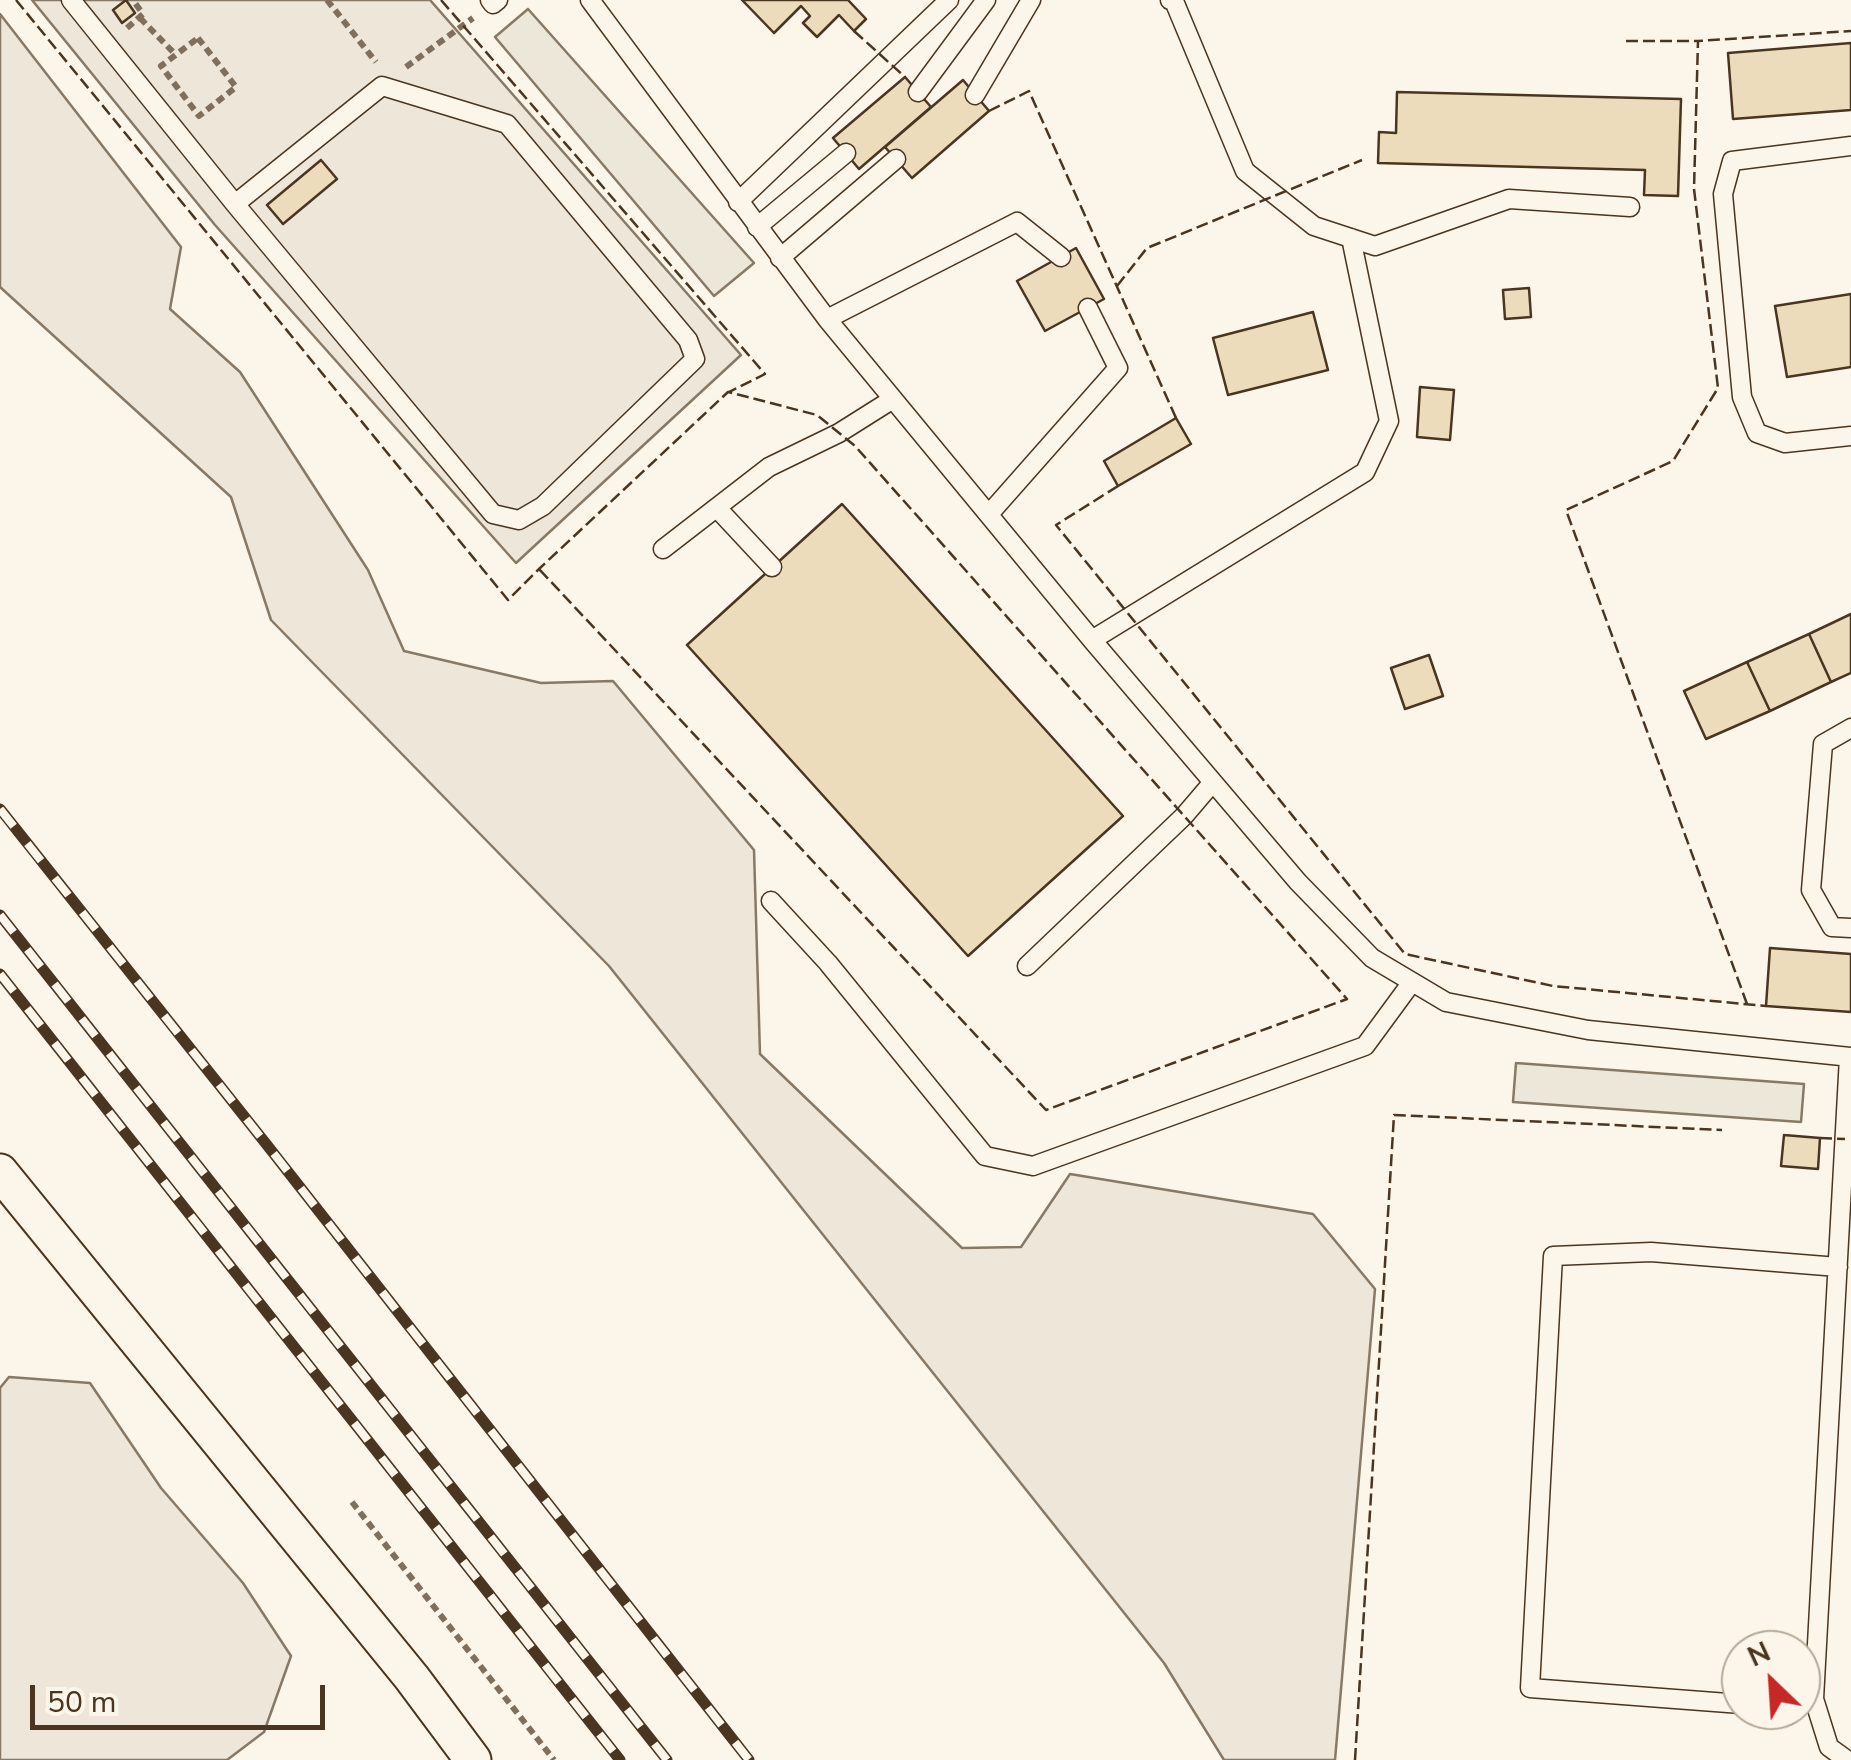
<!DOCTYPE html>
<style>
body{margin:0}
#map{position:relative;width:1851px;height:1760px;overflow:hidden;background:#fbf6e9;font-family:"Nunito Sans",sans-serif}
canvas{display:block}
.north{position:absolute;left:1721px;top:1630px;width:100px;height:100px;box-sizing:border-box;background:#fbf6e9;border:2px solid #b4a999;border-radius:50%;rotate:335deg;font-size:28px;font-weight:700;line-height:40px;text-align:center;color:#4a3520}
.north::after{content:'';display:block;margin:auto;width:35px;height:45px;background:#c62828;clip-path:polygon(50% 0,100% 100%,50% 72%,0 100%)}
.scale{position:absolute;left:30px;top:1685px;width:295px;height:45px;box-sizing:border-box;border:5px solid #4a3520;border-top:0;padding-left:12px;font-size:30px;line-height:35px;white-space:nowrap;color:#4a3520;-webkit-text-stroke:8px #fbf6e9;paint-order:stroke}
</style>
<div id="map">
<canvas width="1851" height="1760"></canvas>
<div class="north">N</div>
<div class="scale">50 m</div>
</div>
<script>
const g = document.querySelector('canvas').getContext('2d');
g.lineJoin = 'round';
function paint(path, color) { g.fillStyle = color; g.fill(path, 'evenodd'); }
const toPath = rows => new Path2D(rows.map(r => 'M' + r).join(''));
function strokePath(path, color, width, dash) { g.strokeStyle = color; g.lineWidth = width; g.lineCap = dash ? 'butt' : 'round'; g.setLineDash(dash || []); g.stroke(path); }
const green = toPath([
 [32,0,430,0,741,355,516,563,215,225,32,0],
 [0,14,181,247,170,309,240,372,368,570,404,651,541,683,613,681,754,850,760,1054,962,1248,1021,1247,1070,1174,1313,1214,1375,1289,1335,1760,1224,1760,1164,1663,609,966,271,620,231,497,0,287,0,14],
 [9,1377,90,1383,161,1488,243,1583,291,1656,264,1732,227,1760,0,1760,0,1388,9,1377]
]);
paint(green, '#ede6d9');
strokePath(green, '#887966', 2.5);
const parking = toPath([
 [528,9,754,263,714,296,495,37,528,9],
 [1516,1063,1804,1084,1801,1122,1513,1102,1516,1063]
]);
paint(parking, '#ede7d9');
strokePath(parking, '#887966', 2.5);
const building = toPath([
 [126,0,135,13,122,23,113,10,126,0],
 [742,0,848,0,866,19,854,31,839,15,817,37,803,23,810,16,801,6,774,33,742,0],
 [1851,43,1851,110,1733,119,1728,53,1851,43],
 [905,77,931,107,859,169,833,138,905,77],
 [963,80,989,111,912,178,885,147,963,80],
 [1397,92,1681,99,1678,196,1644,195,1645,170,1378,163,1379,132,1396,133,1397,92],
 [321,160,337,179,283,224,267,205,321,160],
 [1076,248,1104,299,1045,331,1017,281,1076,248],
 [1529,288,1531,317,1505,319,1503,290,1529,288],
 [1851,294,1851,367,1787,377,1775,306,1851,294],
 [1313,312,1328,370,1228,395,1213,338,1313,312],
 [1420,387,1454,390,1450,440,1417,437,1420,387],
 [1176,418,1191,444,1118,486,1104,461,1176,418],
 [842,504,1123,816,968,956,687,645,842,504],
 [1851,614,1851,673,1831,682,1809,634,1851,614],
 [1809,634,1831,682,1770,711,1747,662,1809,634],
 [1429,655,1443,696,1405,709,1391,668,1429,655],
 [1747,662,1770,711,1706,739,1684,691,1747,662],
 [1770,948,1851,954,1851,1012,1766,1006,1770,948],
 [1784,1135,1820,1138,1818,1169,1781,1166,1784,1135]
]);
paint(building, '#ecdcbc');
strokePath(building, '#4a3520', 2.5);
const service = toPath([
 [71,0,235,204,493,514,519,520,543,506,695,359,688,340,507,124,382,86,235,204],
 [490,0,493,4,498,0],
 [590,0,827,319,1092,640,1298,882,1372,958,1446,1002,1588,1030,1851,1057],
 [1170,0,1174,1,1245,171,1314,226,1375,246,1509,199,1630,207],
 [918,92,986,0],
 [975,95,1031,0],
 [1851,146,1732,161,1723,194,1742,397,1757,433,1785,443,1851,436],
 [738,202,949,0],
 [757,227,846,153],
 [780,258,896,159],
 [827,319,1017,222,1061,257],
 [717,508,772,567],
 [990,513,1118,368,1088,308],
 [663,549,769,467,839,433,893,399],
 [1092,640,1365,472,1389,421,1351,238],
 [1851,728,1823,744,1811,890,1832,927,1851,928],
 [771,901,828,963,985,1156,1033,1166,1365,1046,1412,982],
 [1027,966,1184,816,1213,782],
 [1814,1699,1829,1747,1847,1760],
 [1801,1702,1814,1699,1849,1057],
 [1741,1704,1530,1688,1553,1256,1651,1252,1838,1267]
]);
const minor = toPath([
 [0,1172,412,1678,473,1760]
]);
strokePath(service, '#4a3520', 21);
strokePath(minor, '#4a3520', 39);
strokePath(toPath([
 [327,0,376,62],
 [140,18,174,53],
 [127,28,143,14,133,0],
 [198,38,236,87,199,116,161,66,198,38],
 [406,67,473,18],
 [352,1502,554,1760]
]), '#7f6f5c', 6, [8, 5]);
strokePath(service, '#fbf6e9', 18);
strokePath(minor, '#fbf6e9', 35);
const rail = toPath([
 [0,809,267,1145,749,1760],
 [0,915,667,1760],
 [0,974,620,1760]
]);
strokePath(rail, '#4a3520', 11);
strokePath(rail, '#fbf6e9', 8, [22]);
strokePath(toPath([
 [16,0,508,600,539,569,728,392,817,415,855,446,1347,999,1046,1110,539,569],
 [441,0,765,374,729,392],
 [854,31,905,77],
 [1626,41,1698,41],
 [989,111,1029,91,1176,418],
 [1117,286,1147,248,1362,160],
 [1118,486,1056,525,1405,954,1553,986,1766,1006],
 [1747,1004,1566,510,1673,461,1718,388,1694,189,1698,41,1851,31],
 [1820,1138,1845,1139],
 [1355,1760,1394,1115,1722,1130]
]), '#4a3520', 2.5, [12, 5]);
</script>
